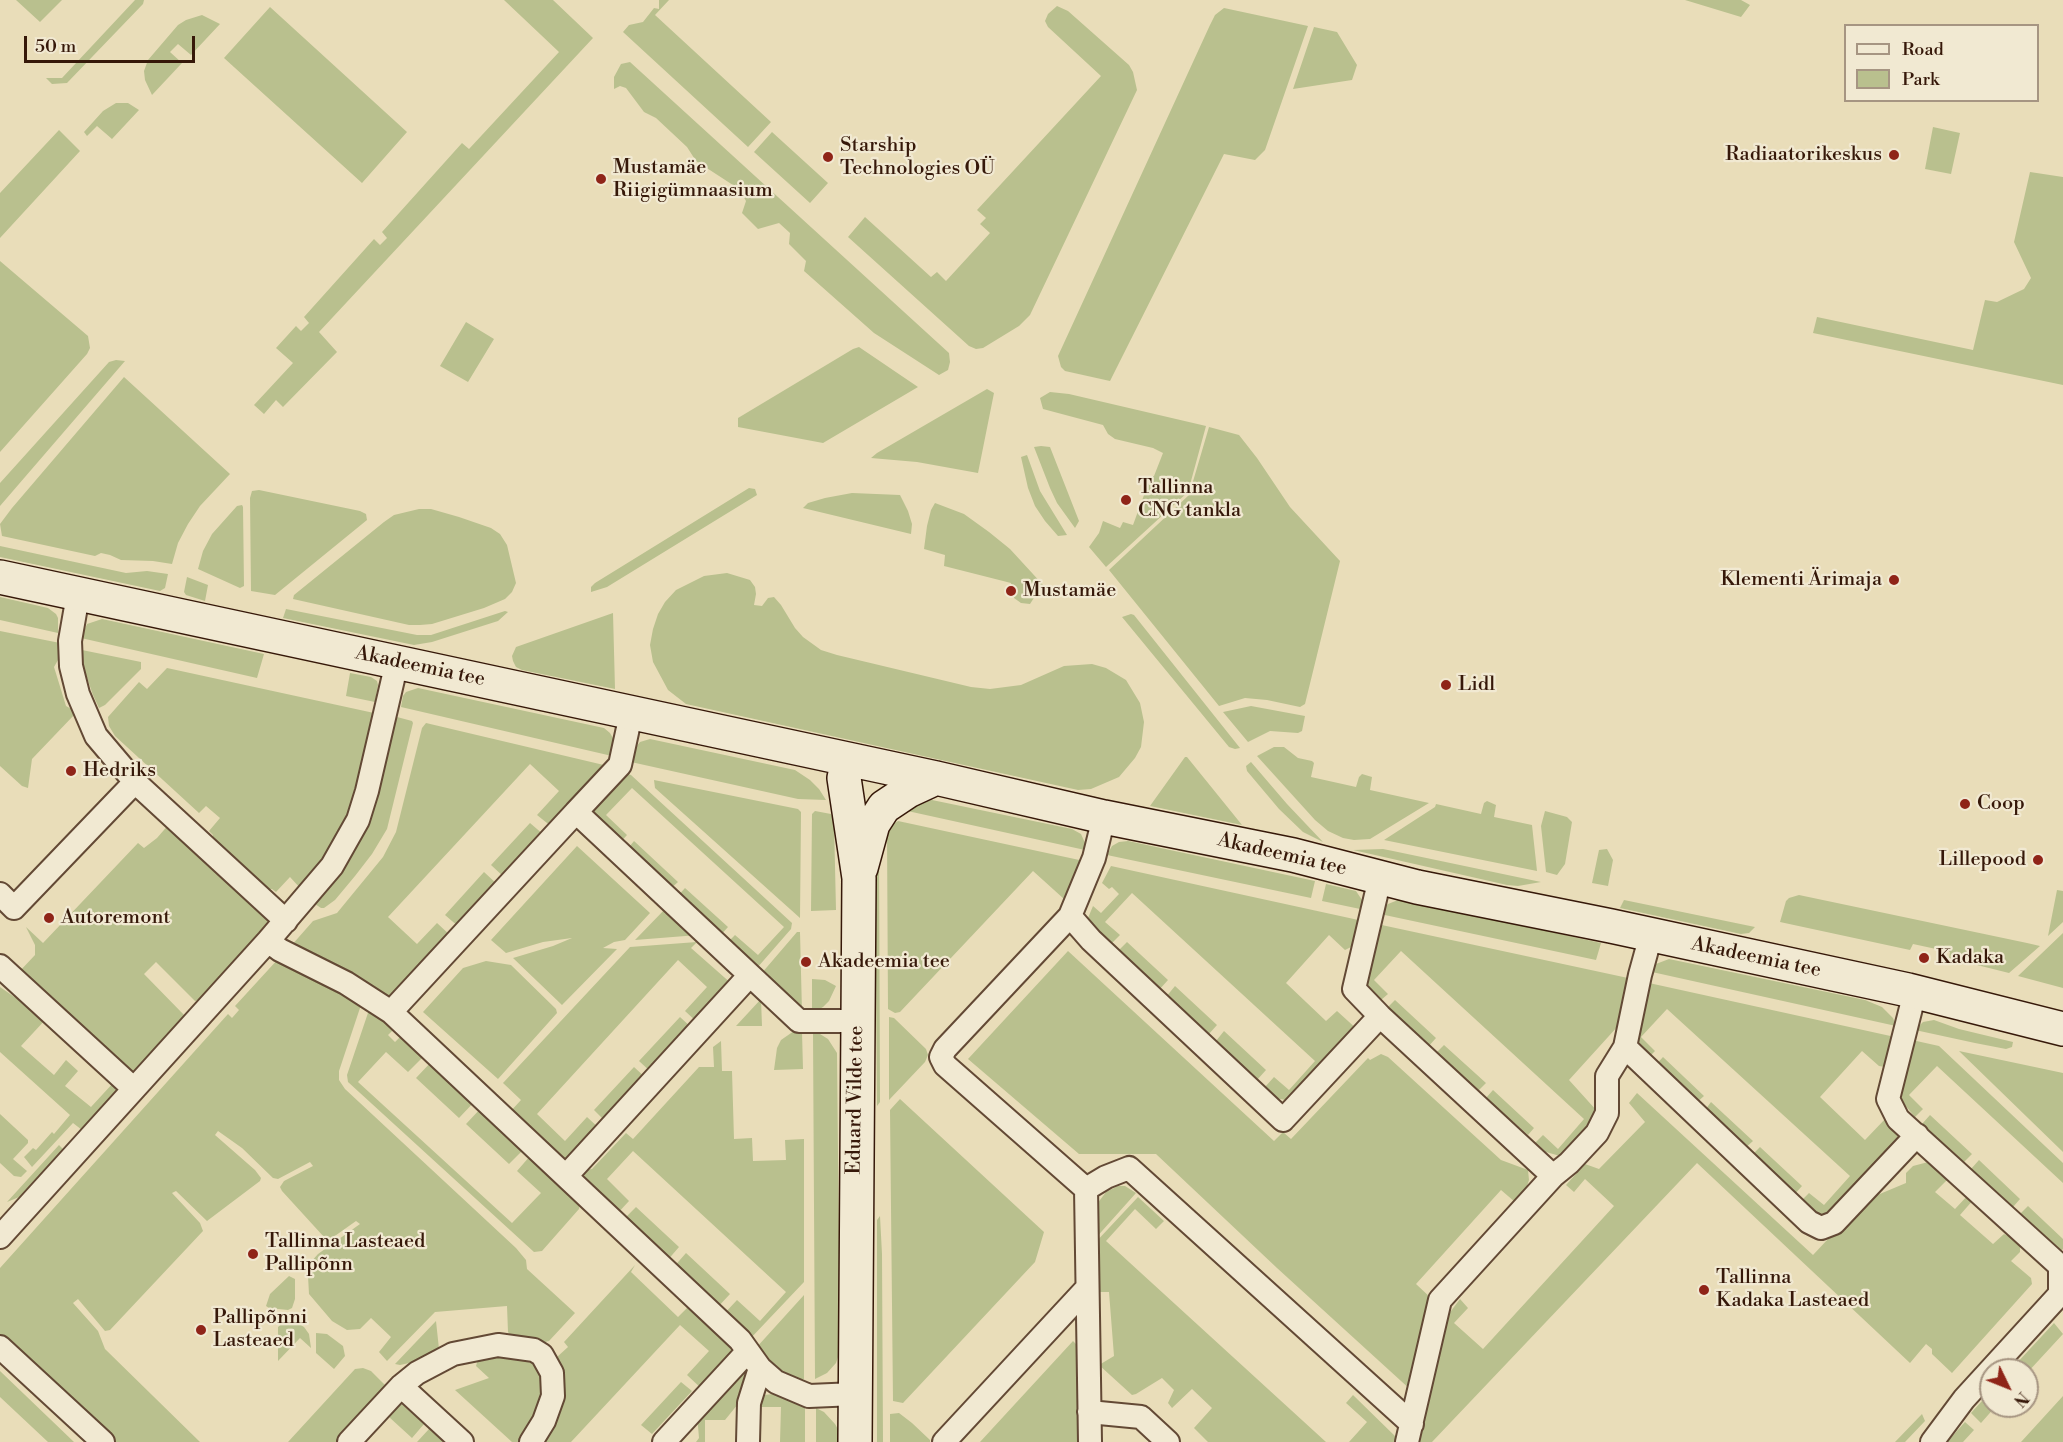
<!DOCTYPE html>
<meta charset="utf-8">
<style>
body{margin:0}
#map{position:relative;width:2063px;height:1442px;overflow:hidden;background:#e9ddb9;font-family:"Libre Bodoni",serif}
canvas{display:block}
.legend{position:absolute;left:1844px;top:24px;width:195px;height:78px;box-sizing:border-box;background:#f1e9d2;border:2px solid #a69582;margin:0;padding:8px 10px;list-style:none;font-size:18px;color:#361809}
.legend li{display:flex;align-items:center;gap:12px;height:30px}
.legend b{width:30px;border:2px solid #a69582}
.north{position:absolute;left:1979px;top:1358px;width:60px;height:60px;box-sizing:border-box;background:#f1e9d2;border:2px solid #a69582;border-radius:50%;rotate:133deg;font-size:16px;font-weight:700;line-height:24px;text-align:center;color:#361809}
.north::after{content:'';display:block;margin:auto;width:21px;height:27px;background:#8f2418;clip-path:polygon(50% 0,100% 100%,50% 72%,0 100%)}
.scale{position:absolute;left:24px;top:36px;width:171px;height:27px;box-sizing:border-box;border:3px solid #361809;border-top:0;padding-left:8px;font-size:18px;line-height:21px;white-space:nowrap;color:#361809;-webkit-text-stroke:4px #f1e9d2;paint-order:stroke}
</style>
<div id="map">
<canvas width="2063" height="1442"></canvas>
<ul class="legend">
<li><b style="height:8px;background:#f1e9d2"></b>Road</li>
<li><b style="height:16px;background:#b9c08e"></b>Park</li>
</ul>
<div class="north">N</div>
<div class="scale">50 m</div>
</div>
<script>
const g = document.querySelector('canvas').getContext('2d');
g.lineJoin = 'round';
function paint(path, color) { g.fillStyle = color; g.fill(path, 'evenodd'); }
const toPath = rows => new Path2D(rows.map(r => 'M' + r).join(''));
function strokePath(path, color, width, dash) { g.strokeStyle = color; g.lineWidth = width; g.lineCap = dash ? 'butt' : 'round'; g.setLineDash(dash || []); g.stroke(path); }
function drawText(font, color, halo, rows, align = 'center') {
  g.font = font + ' "Libre Bodoni",serif'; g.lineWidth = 4.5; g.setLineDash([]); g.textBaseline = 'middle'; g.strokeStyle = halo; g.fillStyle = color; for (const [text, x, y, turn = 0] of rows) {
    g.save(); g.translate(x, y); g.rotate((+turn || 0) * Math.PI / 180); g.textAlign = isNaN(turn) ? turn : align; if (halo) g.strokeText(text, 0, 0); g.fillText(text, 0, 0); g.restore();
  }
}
paint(toPath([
 [16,0,62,0,40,22],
 [135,0,144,0,143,4,67,83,52,84,46,78,62,78],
 [504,0,553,0,593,38,319,332,337,352,283,407,276,400,264,414,254,405,293,363,276,348,296,326,301,331,309,323,304,317,374,239,380,245,387,238,382,232,462,143,469,149,559,52],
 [659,0,669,0,655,15,771,122,748,147,623,32,629,25,643,22,654,8,659,9],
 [1685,0,1741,0,1750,5,1741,17],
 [1057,6,1068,11,1129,65,1133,72,1137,90,1030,315,1019,326,983,348,976,349,969,346,848,237,865,217,931,277,937,272,946,281,990,233,980,224,986,218,977,210,1101,76,1048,27,1045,21,1048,14],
 [270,7,407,132,362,183,224,58],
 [1224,8,1308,26,1265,150,1255,160,1224,154,1110,381,1065,371,1061,367,1058,356,1210,25,1215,15],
 [202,15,220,24,191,55,178,44,170,52,182,63,152,95,145,80,144,71,148,60,178,25,186,20],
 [1314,27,1337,32,1357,65,1352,80,1293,89],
 [630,62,949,353,950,362,948,370,939,375,874,333,804,271,806,261,789,244,790,233,779,223,758,229,742,213,746,201,739,189,696,161,687,147,656,118,644,112,626,88,620,86,614,89,614,77,621,64],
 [116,103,128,103,139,110,112,139,97,126,87,136,84,132,103,111],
 [1933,127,1960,133,1951,174,1925,169],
 [59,130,80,151,0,238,0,193],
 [772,132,828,183,810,203,754,152],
 [2030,172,2063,177,2063,385,1813,333,1817,317,1973,350,1985,300,1997,302,2024,289,2031,278,2014,242],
 [0,261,88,336,90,348,87,354,0,452],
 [466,322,494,339,468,382,440,366],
 [859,347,918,387,823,443,738,427,738,418,853,349],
 [116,360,125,361,0,506,0,483,109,362],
 [124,377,230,474,200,506,188,524,178,543,172,564,153,561,121,560,110,555,101,553,95,556,2,536,0,524,12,508],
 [987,389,994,393,978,473,917,462,871,458,877,453],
 [1050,392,1069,394,1206,426,1188,492,1106,567,1089,547,1099,533,1103,521,1120,528,1123,522,1133,525,1151,476,1154,476,1163,453,1153,448,1115,439,1108,434,1103,425,1043,409,1040,398],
 [1209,427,1239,435,1257,458,1290,507,1340,561,1305,704,1300,707,1267,700,1245,698,1219,706,1109,570,1189,495],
 [1041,446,1050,447,1079,521,1075,528,1057,503,1050,488,1034,447],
 [1027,455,1040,491,1067,535,1058,536,1045,521,1035,506,1028,488,1021,457],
 [749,488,755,489,757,495,607,587,591,592,591,587,595,583],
 [259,490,360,511,366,514,367,520,275,595,251,591,250,498,252,491],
 [852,493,900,495,908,511,912,524,911,534,803,508,808,503,825,498],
 [935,503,964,514,989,532,1010,549,1044,586,1039,590,1030,604,1021,603,1014,598,1011,583,944,566,945,555,924,549,927,526,931,510],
 [242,505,243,507,244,586,240,588,198,569,203,551,212,534,237,506],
 [419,509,431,509,459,517,491,528,500,534,507,545,516,583,512,592,505,599,484,608,432,624,420,625,409,625,293,599,294,595,384,522,394,515],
 [0,546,126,573,147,571,168,574,165,588,160,591,0,557],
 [727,573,750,580,755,587,756,594,754,605,762,606,768,598,774,597,781,605,795,628,803,637,821,650,837,655,971,687,990,689,1021,685,1064,666,1092,664,1106,668,1126,680,1140,703,1144,722,1141,747,1135,758,1119,777,1091,789,1078,790,686,704,668,690,653,662,650,645,653,629,658,614,665,602,676,590,704,576],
 [187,577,208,585,205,601,186,595,184,592],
 [0,597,48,608,56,614,58,618,58,633,0,620],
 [286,609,417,635,431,635,505,611,508,612,498,621,432,642,414,645,283,618],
 [613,613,615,689,522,670,516,667,513,661,512,656,516,647],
 [1131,614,1134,615,1240,748,1235,749,1229,747,1122,617],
 [102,619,264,654,257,678,81,638,87,624],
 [0,631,60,643,62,653,54,667,66,706,75,711,75,714,32,759,28,788,22,786,0,766],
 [77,649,141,662,141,669,105,705,99,708,93,695],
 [167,668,374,713,358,787,345,821,324,859,301,889,290,877,276,892,272,889,264,889,213,843,213,835,209,831,220,818,206,806,199,813,115,736,109,726,108,717,139,682,147,689],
 [350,673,371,677,377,681,378,685,375,702,346,696],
 [418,688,604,728,610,733,614,740,612,756,401,707,403,696,406,692],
 [1251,706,1305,716,1302,731,1298,733,1270,731,1248,742,1223,712],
 [397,717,412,721,413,723,387,829,372,854,355,876,335,900,324,908,321,908,315,904,334,880,379,785],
 [426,723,608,766,552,827,537,815,559,791,530,764,388,917,417,944,437,923,451,936,397,994,387,997,291,946,313,921,337,913,383,857,396,832,422,728],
 [650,739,795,770,810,780,819,789,826,800,798,799,631,762,635,748,640,742],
 [1274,747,1284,747,1298,758,1312,761,1314,763,1311,777,1356,787,1359,777,1362,774,1372,777,1370,790,1429,803,1370,839,1354,840,1343,838,1328,831,1315,820,1257,756],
 [1185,757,1187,757,1242,825,1150,806],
 [1251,762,1287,804,1323,842,1303,832,1279,809,1247,771,1246,766],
 [623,773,631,775,792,923,791,929,757,968,726,944,735,935,758,955,784,927,632,788,606,815,627,835,618,845,592,819,594,804],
 [654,780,798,809,801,812,800,918,655,788],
 [932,800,1072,829,1081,834,1085,843,1085,850,903,810,917,802],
 [1487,801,1496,805,1494,817,1532,825,1537,871,1384,840,1435,807,1436,804,1481,814,1484,803],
 [815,811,831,814,834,822,836,910,811,911,812,814],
 [1545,811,1567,817,1572,822,1565,864,1557,875,1546,872,1541,826],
 [898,821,1084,861,1076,886,1064,899,1033,871,900,1012,895,1013,888,1009,887,833,892,825],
 [170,823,267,914,268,921,265,930,201,1000,195,1001,156,962,144,974,185,1016,183,1020,169,1033,166,1034,165,1039,131,1075,18,973,35,955,35,945,26,927,43,943,138,843,144,848,157,838],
 [530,823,544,835,505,878,491,865],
 [634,841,678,882,669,890,626,851],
 [1128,841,1315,881,1311,898,1107,855,1112,846,1119,842],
 [577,846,650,913,625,940,614,942,603,948,617,949,562,1005,513,958,553,946,572,938,543,942,506,953,491,940],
 [879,849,880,1102,877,1106,875,856],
 [1383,849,1393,851,1541,882,1518,886,1507,885,1353,850],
 [1607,849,1613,860,1608,886,1592,883,1599,850],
 [1111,866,1363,921,1360,932,1351,947,1345,950,1329,935,1286,983,1326,1021,1337,1011,1359,1031,1296,1098,1285,1100,1276,1098,1265,1087,1274,1077,1289,1090,1315,1061,1132,893,1105,922,1120,935,1110,945,1094,929,1088,918,1093,906,1101,913,1119,894,1112,887,1109,889,1102,883],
 [484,872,498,885,459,927,445,915],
 [1326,884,1356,891,1364,903,1365,910,1322,901],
 [685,888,728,927,719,937,676,898],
 [2057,890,2063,891,2063,922,2048,936],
 [1799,895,2027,943,2040,946,2009,973,1949,958,1950,952,1913,944,1910,950,1780,922,1786,901,1789,898],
 [1398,900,1528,927,1601,943,1596,960,1380,914,1383,908,1388,904],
 [1624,900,1755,927,1749,933,1741,934,1620,908],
 [667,907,698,935,635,940],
 [1377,924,1628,978,1618,1026,1569,1080,1597,1111,1599,1117,1569,1154,1560,1156,1546,1152,1535,1143,1543,1135,1558,1149,1584,1119,1401,951,1374,980,1388,994,1381,1000,1364,981],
 [797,932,800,932,802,1012,761,974],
 [2063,933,2063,988,2018,976],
 [697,942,691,948,733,985,698,1023,685,1011,707,987,678,960,537,1114,565,1141,587,1117,600,1129,572,1159,564,1161,509,1113,521,1100,503,1083,630,947],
 [1127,942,1168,980,1159,990,1117,952],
 [1068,951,1274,1141,1283,1132,1291,1139,1368,1058,1370,1060,1381,1054,1388,1057,1501,1160,1528,1170,1529,1180,1525,1192,1515,1202,1501,1190,1416,1284,1432,1299,1412,1391,1277,1268,1156,1154,1079,1154,968,1059],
 [279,958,363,999,339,1071,339,1080,345,1089,516,1248,526,1260,527,1269,575,1313,549,1341,541,1343,511,1336,508,1332,507,1306,435,1312,387,1361,379,1352,391,1337,371,1318,360,1329,347,1330,332,1321,309,1294,308,1276,310,1263,318,1254,360,1224,356,1221,332,1238,324,1237,282,1191,280,1187,284,1181,313,1166,310,1162,278,1179,273,1178,242,1148,218,1131,215,1135,255,1170,261,1178,260,1181,207,1221,176,1191,172,1193,200,1223,203,1231,110,1330,105,1331,78,1299,73,1303,98,1331,105,1349,200,1442,115,1442,0,1337,0,1268,228,1014,232,1018,239,1010,235,1006],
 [1669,959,1865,1000,1882,1007,1893,1018,1896,1026,1652,972,1656,964],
 [486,961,511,965,556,1009,557,1013,498,1079,423,1012,463,968],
 [812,979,825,980,836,986,829,1001,823,1007,812,1013],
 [1649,983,1895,1037,1885,1067,1879,1066,1862,1051,1820,1097,1865,1140,1886,1118,1899,1132,1895,1147,1834,1209,1822,1214,1812,1212,1799,1203,1809,1193,1824,1205,1850,1176,1667,1009,1641,1037,1655,1051,1646,1060,1635,1048],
 [1175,986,1217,1025,1208,1035,1166,997],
 [0,987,46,1019,21,1046,54,1075,66,1060,78,1071,65,1086,91,1107,114,1082,119,1087,116,1093,82,1130,73,1123,32,1167,24,1157,33,1148,36,1150,52,1132,54,1134,70,1115,0,1052],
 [761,999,762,1026,736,1026],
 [1395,1000,1436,1038,1427,1048,1415,1037,1417,1034,1388,1007],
 [370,1007,394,1029,388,1035,395,1042,404,1033,426,1054,408,1072,386,1052,358,1082,512,1223,541,1193,517,1171,530,1156,580,1203,579,1209,542,1251,534,1252,348,1082,347,1075],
 [680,1017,693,1029,652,1073,639,1061],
 [889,1017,894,1018,926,1049,928,1055,925,1062,889,1100],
 [1934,1020,1959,1029,2013,1042,2012,1047,2006,1049,1975,1043,1915,1030,1923,1022],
 [794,1031,802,1032,803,1069,774,1070,777,1048,781,1040],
 [1224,1031,1266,1070,1257,1080,1216,1041],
 [813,1032,820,1034,828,1039,837,1053,840,1351,836,1363,827,1373,815,1379],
 [1912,1040,1939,1046,2063,1163,2063,1183,1937,1066,1909,1095,1923,1109,1915,1117,1904,1104,1900,1104,1903,1075],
 [721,1041,722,1071,732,1071,734,1139,752,1138,753,1161,786,1160,785,1140,804,1139,804,1282,749,1340,723,1315,737,1300,760,1321,786,1292,633,1151,607,1179,629,1201,616,1215,586,1183,584,1177,585,1170,592,1169,626,1133,633,1139,699,1067,714,1067,713,1047],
 [1444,1045,1486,1083,1478,1091,1437,1052],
 [1959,1051,2063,1073,2063,1152],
 [1663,1057,1704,1096,1694,1105,1653,1068],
 [433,1060,476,1100,459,1118,416,1078],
 [634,1067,647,1079,606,1122,594,1110],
 [1493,1090,1534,1128,1528,1135,1486,1098],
 [1637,1093,1813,1255,1828,1239,1844,1231,1850,1222,1875,1196,1906,1183,1906,1173,1913,1166,1932,1161,1949,1178,1935,1192,1955,1209,1969,1194,1974,1199,1960,1215,1993,1244,2004,1234,2020,1242,2020,1252,2011,1261,2031,1278,2032,1284,1952,1373,1932,1354,1932,1349,1926,1344,1910,1363,1697,1163,1432,1442,1418,1442,1443,1314,1448,1315,1460,1299,1468,1308,1454,1323,1483,1349,1614,1206,1585,1179,1574,1192,1566,1185,1585,1164,1599,1169,1645,1122,1629,1103],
 [900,1099,1044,1232,1035,1262,903,1403,893,1401,890,1110],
 [1711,1102,1753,1141,1743,1150,1703,1113],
 [482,1107,525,1148,509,1164,466,1124],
 [0,1114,28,1140,28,1143,13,1159,27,1171,21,1177,14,1176,0,1163],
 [1930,1115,1972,1154,1964,1162,1922,1124],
 [59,1145,64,1150,24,1195,7,1202],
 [1760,1147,1802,1186,1793,1196,1750,1157],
 [1979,1160,2020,1199,2013,1207,1971,1169],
 [1118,1186,1125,1186,1136,1193,1094,1240,1094,1208,1106,1192],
 [1138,1197,1164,1221,1156,1229,1135,1209,1106,1241,1326,1442,1208,1442,1194,1428,1212,1408,1192,1389,1172,1408,1168,1403,1174,1390,1162,1378,1136,1394,1132,1395,1099,1365,1114,1356,1109,1292,1095,1292,1094,1244],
 [2028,1206,2063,1239,2063,1249,2061,1251,2020,1214],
 [636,1207,679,1247,666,1262,622,1221],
 [880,1216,882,1254,883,1442,877,1442,877,1220],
 [686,1253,730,1294,716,1309,672,1269],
 [635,1265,631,1272,678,1317,691,1304,737,1346,703,1390,687,1375,709,1351,680,1325,571,1442,538,1442,554,1363,557,1357,568,1347,564,1342],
 [289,1276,295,1279,295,1299,292,1308,288,1310,269,1308,266,1306,270,1294],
 [804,1295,804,1379,797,1379,785,1373,756,1348],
 [436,1321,439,1349,432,1358,400,1365,395,1364],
 [284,1322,299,1324,304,1327,309,1334,311,1348,300,1338,278,1361,278,1327],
 [2054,1323,2063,1334,2027,1373,2027,1370,2022,1370,2016,1364],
 [316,1333,327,1334,343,1346,345,1356,334,1369,316,1353],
 [1073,1341,1080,1348,1085,1442,980,1442],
 [513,1355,537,1363,547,1393,524,1442,512,1442,455,1390,489,1378,476,1366,478,1359],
 [750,1364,747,1393,725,1420,705,1420,705,1442,696,1442,699,1438,697,1414],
 [363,1368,371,1371,386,1386,342,1442,288,1442,355,1369],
 [0,1371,74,1442,48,1442,0,1397],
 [681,1382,692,1391,652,1434,641,1425],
 [1991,1391,1991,1406,1996,1406,1981,1423,1971,1413],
 [773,1394,782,1394,805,1403,805,1442,780,1442,781,1407,759,1407,759,1398,764,1395],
 [1353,1395,1398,1439,1398,1442,1349,1442,1367,1422,1346,1403],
 [2063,1396,2063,1442,2021,1442],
 [399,1402,424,1424,412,1438,389,1417,366,1442,355,1442],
 [816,1408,824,1412,835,1424,839,1431,839,1442,816,1442],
 [899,1413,912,1423,930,1440,930,1442,890,1442,890,1414],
 [1922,1414,1925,1421,1905,1442,1895,1442],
 [1965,1422,1974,1430,1963,1442,1947,1442],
 [429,1429,444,1442,417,1442]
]), '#b9c08e');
const street = toPath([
 [78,595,70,641,71,666,78,694,96,736,135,782,286,921],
 [576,812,620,765,631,714],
 [1104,817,1094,858,1070,916,1091,940,1283,1120,1380,1016],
 [1380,878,1354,989,1380,1016,1553,1176],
 [0,894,14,908,135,782],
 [1070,916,945,1049,941,1057,945,1065,1086,1189,1090,1442],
 [268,941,280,950,346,983,391,1012,740,1340,760,1368,776,1382,809,1396,855,1394],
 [0,966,133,1088],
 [1915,992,1888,1099,1898,1119,2060,1266,2060,1294,1964,1399,1932,1442],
 [391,1012,576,812,799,1021,857,1021],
 [1625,1047,1809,1222,1821,1228,1834,1223,1917,1135],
 [566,1176,750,975],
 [1086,1189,1106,1177,1129,1168,1412,1424],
 [0,1237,268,941,332,866,358,820,367,791,397,662],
 [0,1347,103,1442],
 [401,1386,462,1442],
 [1089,1412,1141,1417,1168,1442],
 [349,1442,401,1386,417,1373,453,1354,498,1345,534,1350,542,1355,552,1373,553,1396,544,1421,531,1442],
 [664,1442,747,1352],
 [748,1442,749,1403,760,1368],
 [944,1442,1087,1288],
 [1407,1442,1440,1300,1553,1176,1569,1163,1597,1133,1607,1113,1607,1076,1625,1047,1640,975,1651,935]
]);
const secondary = toPath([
 [0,577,936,778,1104,817,1293,855,1417,887,1611,926,1908,990,2063,1029],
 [848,760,844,778,859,878,855,1442],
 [861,868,873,824,884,807,908,791,936,778]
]);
strokePath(street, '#634935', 26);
strokePath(secondary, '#361809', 36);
strokePath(street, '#f1e9d2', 22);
strokePath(secondary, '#f1e9d2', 33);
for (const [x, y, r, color] of [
 [1894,155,6,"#8f2418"],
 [828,157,6,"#8f2418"],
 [601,179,6,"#8f2418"],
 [1126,500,6,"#8f2418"],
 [1894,580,6,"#8f2418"],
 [1011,591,6,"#8f2418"],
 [1446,685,6,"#8f2418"],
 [71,771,6,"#8f2418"],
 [1965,804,6,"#8f2418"],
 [2038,860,6,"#8f2418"],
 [49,918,6,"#8f2418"],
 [1924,958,6,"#8f2418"],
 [806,962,6,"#8f2418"],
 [253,1254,6,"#8f2418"],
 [1704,1290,6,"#8f2418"],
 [201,1330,6,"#8f2418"]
]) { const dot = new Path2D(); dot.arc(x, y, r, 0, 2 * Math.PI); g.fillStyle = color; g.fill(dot); strokePath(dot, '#f1e9d2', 2); }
drawText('20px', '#361809', '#f1e9d2', [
 ["Starship",840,146],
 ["Technologies OÜ",840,169],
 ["Radiaatorikeskus",1882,155,"right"],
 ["Mustamäe",613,168],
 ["Riigigümnaasium",613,191],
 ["Tallinna",1138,488],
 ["CNG tankla",1138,511],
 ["Klementi Ärimaja",1882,580,"right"],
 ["Mustamäe",1023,591],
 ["Lidl",1458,685],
 ["Hedriks",83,771],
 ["Coop",1977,804],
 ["Lillepood",2026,860,"right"],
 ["Autoremont",61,918],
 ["Kadaka",1936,958],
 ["Akadeemia tee",818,962],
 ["Tallinna Lasteaed",265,1242],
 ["Pallipõnn",265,1265],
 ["Tallinna",1716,1278],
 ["Kadaka Lasteaed",1716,1301],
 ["Pallipõnni",213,1318],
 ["Lasteaed",213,1341]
], 'left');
drawText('20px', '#361809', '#f1e9d2', [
 ["Akadeemia tee",420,667,12],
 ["Akadeemia tee",1282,855,13],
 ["Akadeemia tee",1756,958,12],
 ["Eduard Vilde tee",856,1100,-89]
]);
</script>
